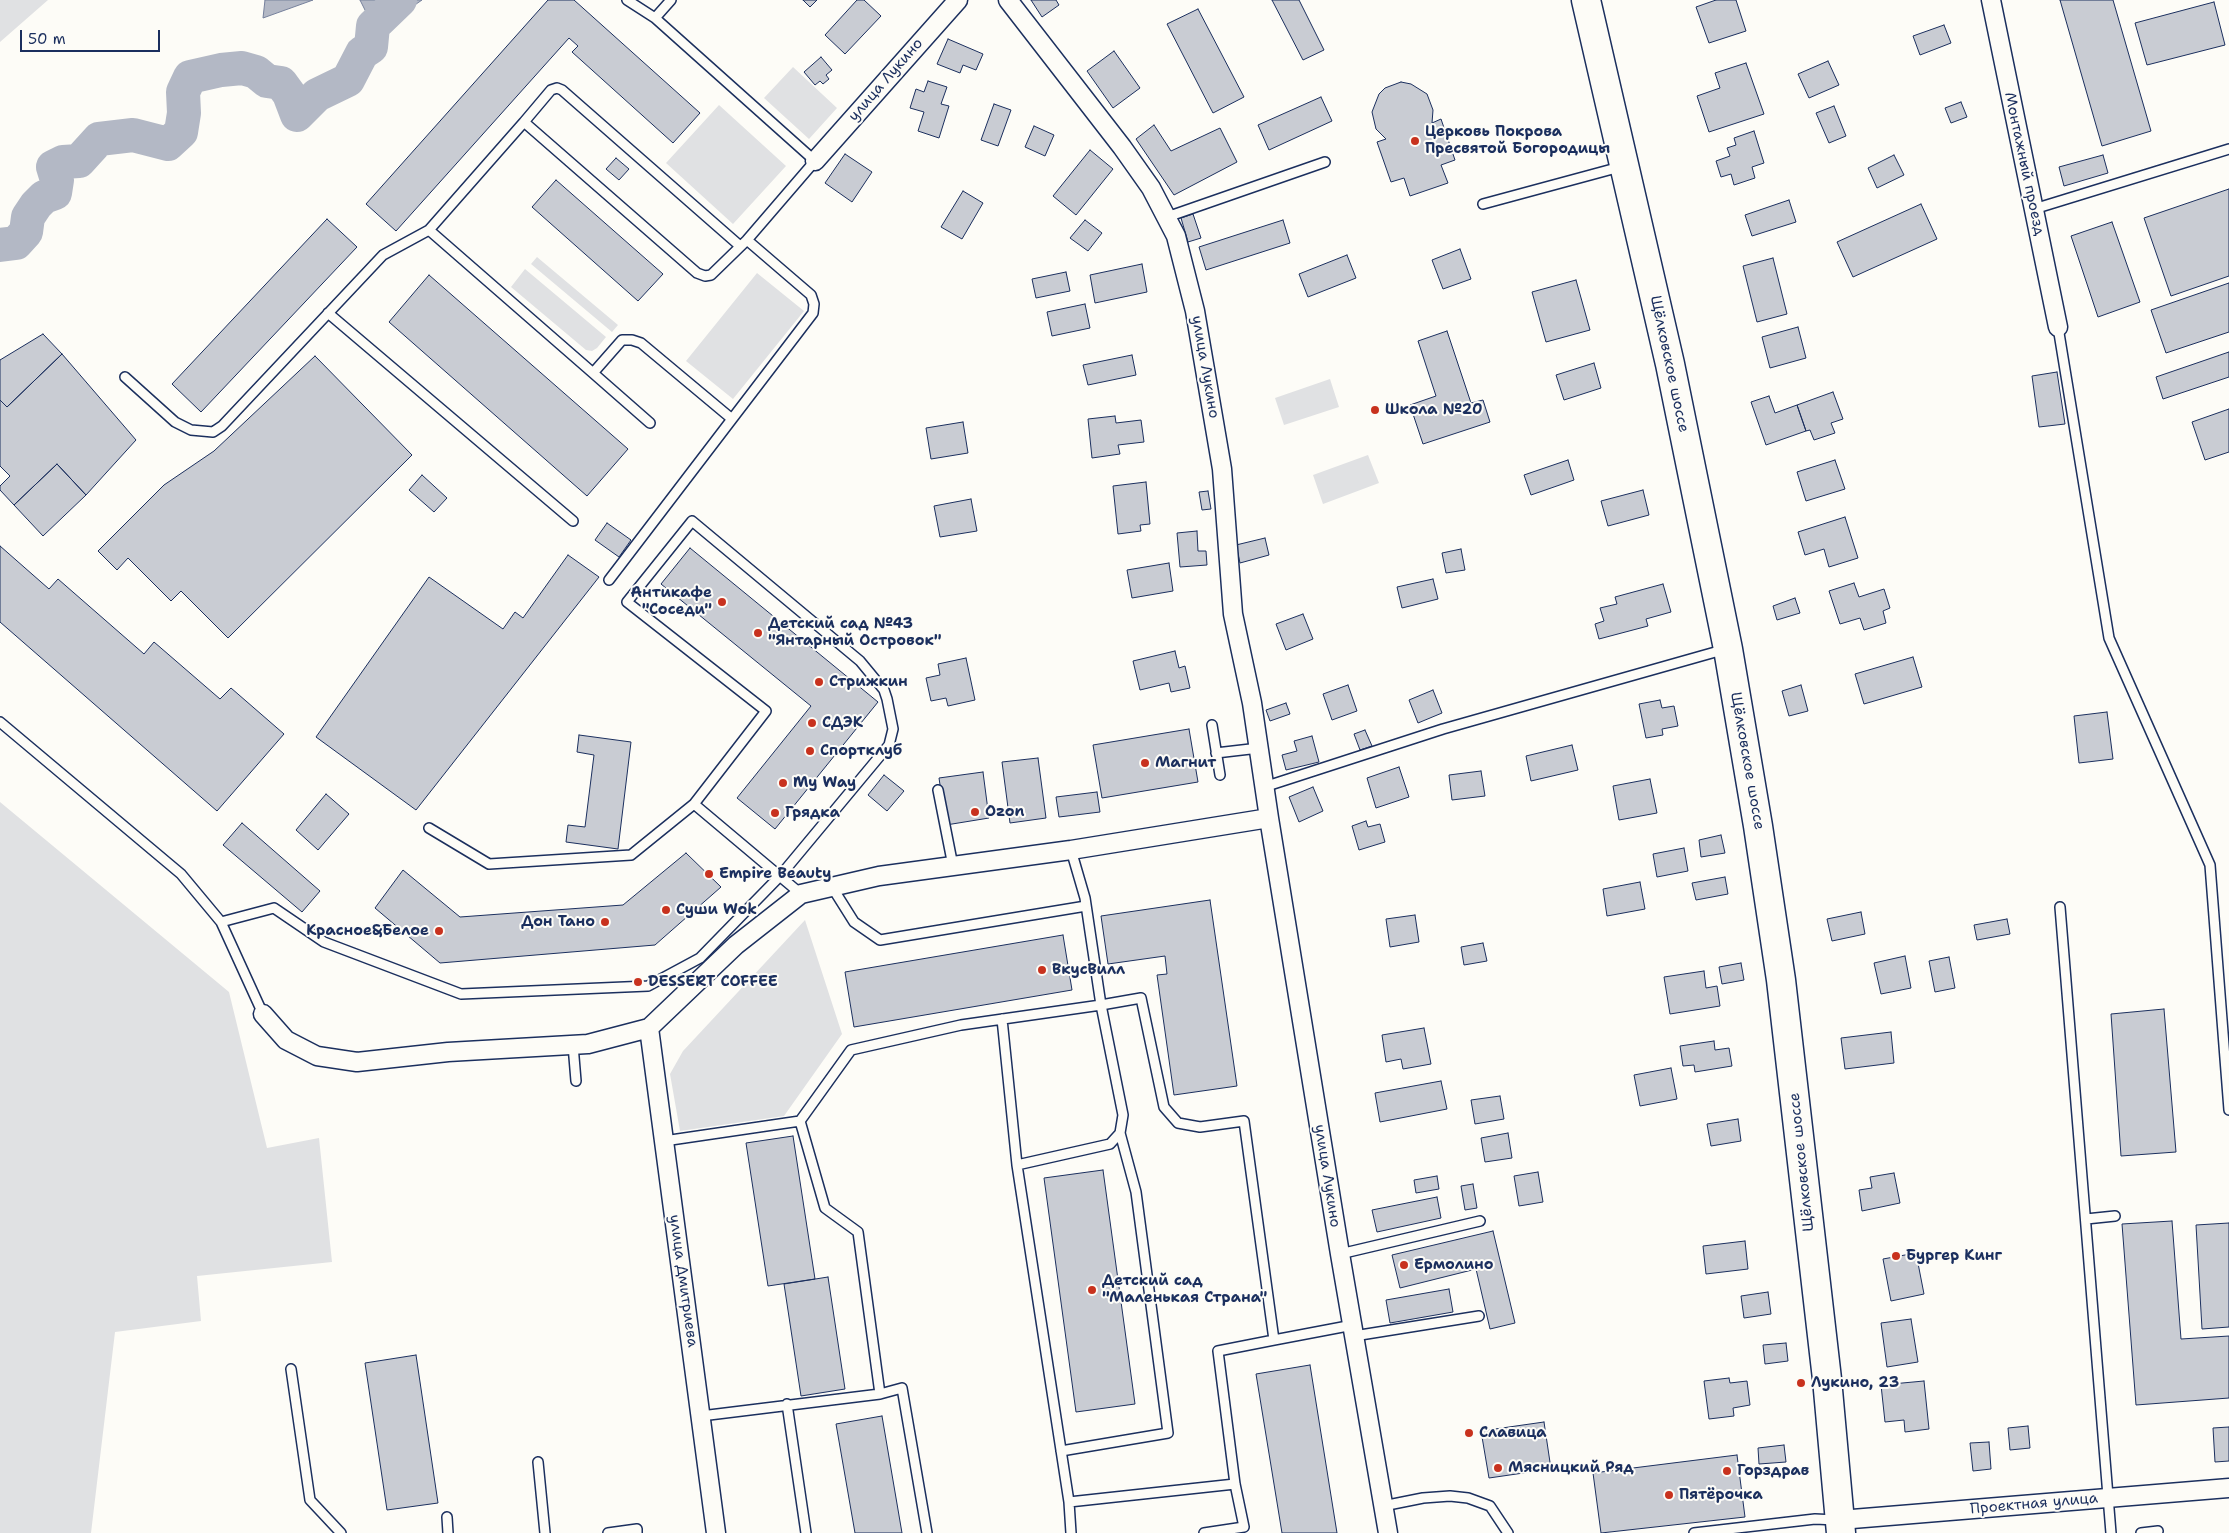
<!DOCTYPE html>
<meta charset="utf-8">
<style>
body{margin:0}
#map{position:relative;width:2229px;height:1533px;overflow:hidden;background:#fdfcf7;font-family:"Shantell Sans",sans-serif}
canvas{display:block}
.scale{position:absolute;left:20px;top:30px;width:140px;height:22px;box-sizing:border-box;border:2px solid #1b2f5e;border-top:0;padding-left:6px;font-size:15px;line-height:18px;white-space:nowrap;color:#1b2f5e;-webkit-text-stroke:4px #fdfcf7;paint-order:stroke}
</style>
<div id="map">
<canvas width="2229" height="1533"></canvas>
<div class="scale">50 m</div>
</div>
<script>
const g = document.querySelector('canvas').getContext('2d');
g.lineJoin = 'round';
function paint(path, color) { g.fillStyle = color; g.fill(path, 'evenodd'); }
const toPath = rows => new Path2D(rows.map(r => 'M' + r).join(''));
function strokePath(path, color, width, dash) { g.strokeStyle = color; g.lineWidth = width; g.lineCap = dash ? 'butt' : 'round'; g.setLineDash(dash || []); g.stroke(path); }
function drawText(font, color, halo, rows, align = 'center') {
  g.font = font + ' "Shantell Sans",sans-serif'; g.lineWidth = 4; g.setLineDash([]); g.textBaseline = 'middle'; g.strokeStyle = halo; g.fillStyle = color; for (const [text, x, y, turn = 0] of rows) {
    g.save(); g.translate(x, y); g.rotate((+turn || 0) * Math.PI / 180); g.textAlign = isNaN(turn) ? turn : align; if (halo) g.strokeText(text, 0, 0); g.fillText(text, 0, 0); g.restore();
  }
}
paint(toPath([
 [0,0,48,0,0,42],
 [793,67,837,108,809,139,764,98],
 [719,105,786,166,733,224,666,163],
 [537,257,618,325,612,332,531,264],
 [525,269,606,337,597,348,592,351,586,350,511,287],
 [757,273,804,311,733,399,686,361],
 [1330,379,1339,407,1284,425,1275,398],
 [1368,455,1379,483,1323,504,1313,475],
 [0,802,229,992,267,1148,319,1138,332,1262,197,1276,201,1321,115,1332,91,1533,0,1533],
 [805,920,842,1034,784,1116,680,1131,670,1074,683,1051]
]), '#e0e1e3');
const water = toPath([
 [265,0,313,0,263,18,265,0],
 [360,0,422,0,381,28,373,26,360,0]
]);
paint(water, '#b3b8c5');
strokePath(water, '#76819c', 1);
strokePath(toPath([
 [0,245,16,243,26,232,28,217,36,205,44,197,55,193,57,180,53,167,63,162,79,161,99,139,133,135,168,144,181,132,184,113,183,92,190,77,221,70,242,68,256,72,267,81,281,83,289,94,297,115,317,95,348,80,362,53,371,47,373,26,400,0]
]), '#b3b8c5', 34);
const building = toPath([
 [548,0,574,0,700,113,673,143,572,52,578,46,569,38,396,231,366,204,548,0],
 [803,0,817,0,810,7,803,0],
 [857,0,864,0,881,16,845,54,825,35,857,0],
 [1031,0,1056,0,1059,5,1042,17,1031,0],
 [1272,0,1299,0,1324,50,1303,60,1272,0],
 [1716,0,1736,0,1746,31,1709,43,1696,7,1716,0],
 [2060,0,2113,0,2151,131,2102,146,2060,0],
 [2214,2,2225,45,2147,65,2135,23,2214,2],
 [1198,9,1244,97,1213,113,1167,24,1198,9],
 [1944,25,1951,43,1920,55,1913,36,1944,25],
 [948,39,983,54,976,70,963,65,960,73,937,64,948,39],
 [1114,51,1140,88,1113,108,1087,71,1114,51],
 [821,57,832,70,826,75,829,79,823,84,820,81,815,85,804,72,821,57],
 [1828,61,1839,85,1809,98,1798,74,1828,61],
 [1746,63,1764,114,1709,132,1697,96,1720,88,1715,73,1746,63],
 [928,81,947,87,941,104,949,106,939,138,918,131,924,112,910,108,916,89,924,92,928,81],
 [1401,82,1411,84,1427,94,1433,110,1432,123,1441,119,1455,160,1441,165,1448,183,1410,196,1404,178,1391,182,1377,142,1386,139,1376,129,1372,112,1379,94,1385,88,1401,82],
 [1321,97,1332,121,1269,150,1258,125,1321,97],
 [1961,102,1967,117,1951,123,1945,108,1961,102],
 [994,104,1011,110,998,146,981,140,994,104],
 [1834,106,1846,136,1829,143,1816,113,1834,106],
 [1154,125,1171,151,1220,128,1237,162,1174,195,1136,139,1154,125],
 [1034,126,1054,135,1045,156,1025,147,1034,126],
 [1754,131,1764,163,1752,167,1755,178,1734,185,1731,174,1721,177,1716,161,1730,156,1727,148,1736,145,1734,138,1754,131],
 [1090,150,1113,169,1076,215,1053,196,1090,150],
 [845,154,872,172,852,202,825,183,845,154],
 [1894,155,1904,175,1877,188,1868,168,1894,155],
 [2103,155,2108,173,2064,186,2059,167,2103,155],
 [616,158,629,169,619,180,606,169,616,158],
 [556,180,663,274,638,301,532,207,556,180],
 [2229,189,2229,276,2171,296,2144,218,2229,189],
 [963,191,983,203,962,239,941,227,963,191],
 [1789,200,1796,222,1752,236,1745,215,1789,200],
 [1921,204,1937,239,1853,277,1837,242,1921,204],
 [1193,214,1201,238,1188,242,1181,218,1193,214],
 [327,219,357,247,201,412,172,384,327,219],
 [1085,220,1102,233,1088,251,1070,238,1085,220],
 [1283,220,1290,243,1206,270,1199,247,1283,220],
 [2112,222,2140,302,2098,317,2071,236,2112,222],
 [1460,249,1471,279,1443,289,1432,260,1460,249],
 [1347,255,1356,278,1308,297,1299,274,1347,255],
 [1773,258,1787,314,1757,322,1743,266,1773,258],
 [1142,264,1147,292,1095,303,1090,275,1142,264],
 [1066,272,1070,291,1036,298,1032,279,1066,272],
 [429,275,628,449,587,496,389,322,429,275],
 [1576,280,1590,330,1546,342,1532,292,1576,280],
 [2229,283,2229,332,2166,353,2151,310,2229,283],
 [1085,304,1090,328,1052,336,1047,312,1085,304],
 [1798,327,1806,358,1770,368,1762,337,1798,327],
 [1447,331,1471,403,1483,400,1490,422,1423,444,1410,405,1436,396,1418,341,1447,331],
 [43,334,62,354,7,407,0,400,0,360,43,334],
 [2229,352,2229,377,2163,399,2156,377,2229,352],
 [62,354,136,440,86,495,57,464,14,505,0,490,0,486,10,476,0,466,0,400,7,407,62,354],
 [1132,355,1136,375,1088,385,1083,365,1132,355],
 [315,356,412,455,228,638,181,591,171,601,128,558,117,570,98,551,164,485,214,451,315,356],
 [1594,363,1601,388,1564,400,1556,375,1594,363],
 [2057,372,2065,424,2039,427,2032,376,2057,372],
 [1833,392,1843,419,1831,423,1835,433,1814,440,1810,430,1806,431,1797,405,1833,392],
 [1769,396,1775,413,1797,405,1806,431,1766,445,1751,402,1769,396],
 [2229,409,2229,452,2205,460,2192,422,2229,409],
 [1115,416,1116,423,1141,420,1144,442,1118,445,1120,454,1092,458,1088,419,1115,416],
 [963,422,968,453,931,459,926,428,963,422],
 [1568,460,1574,480,1531,495,1524,475,1568,460],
 [1835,460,1845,489,1806,501,1797,472,1835,460],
 [57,464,86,495,43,536,14,505,57,464],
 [422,475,447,498,434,512,409,490,422,475],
 [1146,482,1150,524,1140,525,1141,531,1118,534,1113,486,1146,482],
 [1643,490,1649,515,1608,526,1601,501,1643,490],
 [1208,491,1211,509,1202,510,1199,492,1208,491],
 [971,499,977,531,940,537,934,506,971,499],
 [1845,517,1858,558,1829,567,1824,549,1805,555,1798,532,1845,517],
 [607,523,631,540,619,557,595,540,607,523],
 [1197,531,1198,551,1206,551,1207,565,1180,567,1177,533,1197,531],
 [1265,538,1269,555,1240,563,1236,545,1265,538],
 [0,546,49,589,58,579,144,654,154,642,220,699,231,688,284,734,217,811,0,622,0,546],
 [690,548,878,702,775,829,737,798,811,706,661,584,690,548],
 [1461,549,1465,570,1446,573,1442,553,1461,549],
 [568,555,599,577,416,810,316,737,429,577,503,629,515,612,523,618,568,555],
 [1169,563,1173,591,1132,598,1127,570,1169,563],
 [1433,579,1438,599,1402,608,1397,587,1433,579],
 [1854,583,1859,597,1884,589,1890,608,1883,611,1886,623,1864,630,1860,618,1840,624,1829,591,1854,583],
 [1663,584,1671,612,1646,619,1648,626,1599,639,1595,624,1604,621,1600,608,1617,604,1615,597,1663,584],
 [1795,598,1800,613,1777,620,1773,606,1795,598],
 [1303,614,1313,639,1286,650,1276,624,1303,614],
 [1175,651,1179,668,1185,666,1190,688,1171,692,1169,683,1140,690,1133,661,1175,651],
 [1913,657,1922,687,1864,704,1855,674,1913,657],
 [966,658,975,700,948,706,946,698,931,701,926,678,940,675,938,664,966,658],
 [1348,685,1357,711,1332,720,1323,694,1348,685],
 [1801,685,1808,711,1789,716,1782,691,1801,685],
 [1433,690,1442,713,1418,723,1409,700,1433,690],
 [1660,700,1662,708,1674,706,1678,726,1662,729,1663,735,1646,738,1639,704,1660,700],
 [1286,703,1290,714,1270,721,1266,710,1286,703],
 [2107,712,2113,759,2079,763,2074,716,2107,712],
 [1189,729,1198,782,1102,798,1093,745,1189,729],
 [1365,730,1372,746,1360,750,1354,734,1365,730],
 [579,735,631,742,618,849,566,842,568,825,585,827,594,755,577,752,579,735],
 [1312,736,1319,762,1286,770,1282,755,1297,751,1294,741,1312,736],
 [1572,745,1578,770,1531,781,1526,756,1572,745],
 [1038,758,1046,818,1010,823,1002,762,1038,758],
 [1399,767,1409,797,1376,808,1367,778,1399,767],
 [1481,771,1485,796,1452,800,1449,775,1481,771],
 [983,772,989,818,946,825,939,778,983,772],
 [884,775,904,791,887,811,868,795,884,775],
 [1650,779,1657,813,1619,820,1613,786,1650,779],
 [1313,787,1323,811,1299,822,1289,797,1313,787],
 [1097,792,1100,812,1059,817,1056,797,1097,792],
 [326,794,349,814,318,850,296,830,326,794],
 [1366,821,1368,827,1380,824,1385,842,1359,850,1352,826,1366,821],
 [242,823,320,891,302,912,223,845,242,823],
 [1721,835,1725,853,1701,857,1699,840,1721,835],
 [1684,848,1688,871,1657,877,1653,854,1684,848],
 [686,853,721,887,655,945,440,963,375,908,403,870,460,917,623,905,686,853],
 [1725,877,1728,894,1696,900,1692,883,1725,877],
 [1640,882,1645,909,1607,916,1603,889,1640,882],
 [1210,900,1237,1086,1174,1095,1157,975,1167,974,1165,956,1108,964,1101,916,1210,900],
 [1861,912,1865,934,1832,941,1827,919,1861,912],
 [1415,915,1419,942,1390,947,1386,919,1415,915],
 [2007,919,2010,934,1977,940,1974,925,2007,919],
 [1063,935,1072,990,854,1027,845,972,1063,935],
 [1483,943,1487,961,1464,965,1461,947,1483,943],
 [1905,956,1911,988,1881,994,1874,963,1905,956],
 [1949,957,1955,988,1935,992,1929,961,1949,957],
 [1741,963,1744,980,1722,984,1719,967,1741,963],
 [1704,971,1706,988,1717,986,1720,1006,1670,1014,1664,977,1704,971],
 [2164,1009,2176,1152,2121,1156,2111,1014,2164,1009],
 [1424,1028,1431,1064,1403,1069,1401,1059,1386,1062,1382,1035,1424,1028],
 [1891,1032,1894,1063,1845,1069,1841,1038,1891,1032],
 [1714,1041,1715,1050,1729,1048,1732,1066,1695,1072,1694,1065,1683,1066,1680,1046,1714,1041],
 [1671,1068,1677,1099,1640,1106,1634,1075,1671,1068],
 [1441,1081,1447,1109,1380,1122,1375,1093,1441,1081],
 [1500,1096,1504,1119,1475,1124,1471,1100,1500,1096],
 [1738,1119,1741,1141,1711,1146,1707,1124,1738,1119],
 [1508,1133,1512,1158,1485,1162,1481,1138,1508,1133],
 [793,1136,815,1279,768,1286,746,1143,793,1136],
 [1103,1170,1135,1404,1076,1412,1044,1178,1103,1170],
 [1538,1172,1543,1202,1519,1206,1514,1176,1538,1172],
 [1894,1173,1900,1203,1862,1211,1859,1190,1872,1188,1870,1177,1894,1173],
 [1437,1176,1439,1189,1416,1193,1414,1180,1437,1176],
 [1473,1184,1477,1208,1465,1210,1461,1186,1473,1184],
 [1437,1197,1441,1218,1377,1232,1372,1210,1437,1197],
 [2172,1221,2181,1339,2229,1336,2229,1398,2136,1405,2122,1224,2172,1221],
 [2229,1223,2229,1327,2202,1329,2196,1225,2229,1223],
 [1493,1231,1515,1323,1490,1329,1476,1269,1400,1288,1392,1255,1493,1231],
 [1745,1241,1748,1269,1706,1274,1703,1246,1745,1241],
 [1916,1253,1924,1294,1891,1301,1883,1259,1916,1253],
 [828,1277,845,1389,801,1396,784,1284,828,1277],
 [1449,1289,1453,1312,1390,1323,1386,1300,1449,1289],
 [1768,1292,1771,1314,1744,1318,1741,1296,1768,1292],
 [1911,1319,1918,1362,1887,1367,1881,1323,1911,1319],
 [1786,1343,1788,1361,1765,1364,1763,1345,1786,1343],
 [416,1355,438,1503,387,1510,365,1363,416,1355],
 [1310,1365,1337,1533,1282,1533,1256,1374,1310,1365],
 [1729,1378,1730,1383,1747,1381,1750,1405,1733,1408,1734,1416,1709,1419,1704,1381,1729,1378],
 [1924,1381,1929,1429,1905,1432,1904,1420,1885,1422,1881,1385,1924,1381],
 [882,1416,902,1533,855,1533,836,1424,882,1416],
 [1544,1422,1551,1469,1489,1478,1481,1431,1544,1422],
 [2028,1426,2030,1448,2010,1450,2008,1428,2028,1426],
 [2229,1427,2229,1461,2215,1462,2213,1428,2229,1427],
 [1989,1442,1991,1469,1973,1471,1970,1443,1989,1442],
 [1784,1445,1786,1462,1759,1464,1758,1448,1784,1445],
 [1737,1455,1745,1517,1601,1533,1593,1473,1737,1455]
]);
paint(building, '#c9ccd3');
strokePath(building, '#1b2f5e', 1);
const lane = toPath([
 [655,18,671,0],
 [524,122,551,90,557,88,562,90,740,246],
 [1483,204,1620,167],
 [2034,209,2229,149],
 [1167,217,1325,162],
 [429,230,524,122,697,273,705,276,711,275,747,240],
 [328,313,573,521],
 [2058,327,2109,638,2210,865,2229,1110],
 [593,373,650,423],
 [125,377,175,422,191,430,213,432,222,426,383,255,429,230,593,373,622,340,632,340,641,343,732,419],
 [609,580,813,313,814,304,811,295,747,240,815,161,655,18,627,0],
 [0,722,181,874,221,922,263,1014],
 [1212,725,1220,775],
 [1216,753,1259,748],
 [1264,787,1443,729,1726,649],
 [938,790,953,866],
 [694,804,801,894],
 [1071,850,1085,898,1101,1005,1141,998,1164,1107,1178,1123,1200,1127,1244,1121,1274,1340,1353,1325],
 [832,887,854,922,880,940,1086,906],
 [2060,907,2111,1533],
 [221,922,274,908,324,942,461,994,648,986,700,958,780,876,889,745,893,729,887,699,884,690,860,661,692,521,627,602,766,711,694,804,631,855,489,864,429,828],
 [1002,1019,1017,1165,1069,1502,1071,1533],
 [573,1045,576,1081],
 [664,1141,800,1121],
 [2086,1219,2115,1216],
 [1340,1254,1480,1221],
 [1354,1336,1479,1316],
 [291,1369,310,1500,341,1533],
 [880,1394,858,1232,825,1208,800,1121,851,1050,961,1025,1101,1005,1123,1115,1120,1133,1110,1144,1017,1165],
 [787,1404,806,1533],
 [701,1416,880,1394,902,1388,927,1533],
 [1061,1451,1168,1433,1136,1192,1120,1133],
 [538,1462,545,1533],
 [1069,1502,1235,1484],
 [1383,1506,1423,1498,1450,1496,1468,1498,1490,1506,1508,1533],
 [447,1517,448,1533],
 [608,1533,637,1529,637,1533],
 [1204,1533,1244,1527,1235,1484,1218,1351,1274,1340],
 [1694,1533,1815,1519,1836,1520],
 [2141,1533,2158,1531]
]);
const street = toPath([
 [1008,0,1122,147,1151,188,1176,236,1195,311,1222,469,1233,614,1252,703,1269,818,1340,1254,1388,1533],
 [1991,0,2058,327],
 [815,161,958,0],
 [263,1014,286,1040,317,1056,357,1062,448,1052,588,1044,649,1028,736,945,801,894,879,876,1071,850,1269,818],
 [649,1028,716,1533],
 [1840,1520,2229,1488]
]);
const primary = toPath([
 [1586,0,1670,364,1728,649,1758,826,1781,980,1827,1379,1841,1533]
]);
strokePath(lane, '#1b2f5e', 12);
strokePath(street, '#1b2f5e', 21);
strokePath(primary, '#1b2f5e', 31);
strokePath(lane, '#fdfcf7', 9);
strokePath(street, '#fdfcf7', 18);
strokePath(primary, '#fdfcf7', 28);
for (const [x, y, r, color] of [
 [1415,141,5,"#c8321e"],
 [1375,410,5,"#c8321e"],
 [722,602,5,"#c8321e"],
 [758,633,5,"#c8321e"],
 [819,682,5,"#c8321e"],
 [812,723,5,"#c8321e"],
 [810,751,5,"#c8321e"],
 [1145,763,5,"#c8321e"],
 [783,783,5,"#c8321e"],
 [975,812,5,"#c8321e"],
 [775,813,5,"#c8321e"],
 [709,874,5,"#c8321e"],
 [666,910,5,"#c8321e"],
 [605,922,5,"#c8321e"],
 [439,931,5,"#c8321e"],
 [1042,970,5,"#c8321e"],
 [638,982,5,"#c8321e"],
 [1896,1256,5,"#c8321e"],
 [1404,1265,5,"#c8321e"],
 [1092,1290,5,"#c8321e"],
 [1801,1383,5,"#c8321e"],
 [1469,1433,5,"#c8321e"],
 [1498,1468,5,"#c8321e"],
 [1727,1471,5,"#c8321e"],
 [1669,1495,5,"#c8321e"]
]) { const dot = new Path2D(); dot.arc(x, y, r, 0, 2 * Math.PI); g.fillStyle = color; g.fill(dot); strokePath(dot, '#fdfcf7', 2); }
drawText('15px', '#1b2f5e', '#fdfcf7', [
 ["улица Лукино",886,80,-49],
 ["Монтажный проезд",2024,164,78],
 ["Щёлковское шоссе",1669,364,78],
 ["улица Лукино",1205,367,80],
 ["Щёлковское шоссе",1747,761,80],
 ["Щёлковское шоссе",1802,1162,-96],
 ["улица Лукино",1327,1176,81],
 ["улица Дмитриева",683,1281,82],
 ["Проектная улица",2034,1504,-5]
]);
drawText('bold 15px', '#1b2f5e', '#fdfcf7', [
 ["Церковь Покрова",1425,132],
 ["Пресвятой Богородицы",1425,149],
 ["Школа №20",1385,410],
 ["Антикафе",712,593,"right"],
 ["\"Соседи\"",712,610,"right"],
 ["Детский сад №43",768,624],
 ["\"Янтарный Островок\"",768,641],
 ["Стрижкин",829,682],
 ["СДЭК",822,723],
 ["Спортклуб",820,751],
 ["Магнит",1155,763],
 ["My Way",793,783],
 ["Ozon",985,812],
 ["Грядка",785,813],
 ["Empire Beauty",719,874],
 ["Суши Wok",676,910],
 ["Дон Тано",595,922,"right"],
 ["Красное&Белое",429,931,"right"],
 ["ВкусВилл",1052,970],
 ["DESSERT COFFEE",648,982],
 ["Бургер Кинг",1906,1256],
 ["Ермолино",1414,1265],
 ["Детский сад",1102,1281],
 ["\"Маленькая Страна\"",1102,1298],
 ["Лукино, 23",1811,1383],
 ["Славица",1479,1433],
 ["Мясницкий Ряд",1508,1468],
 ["Горздрав",1737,1471],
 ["Пятёрочка",1679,1495]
], 'left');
</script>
